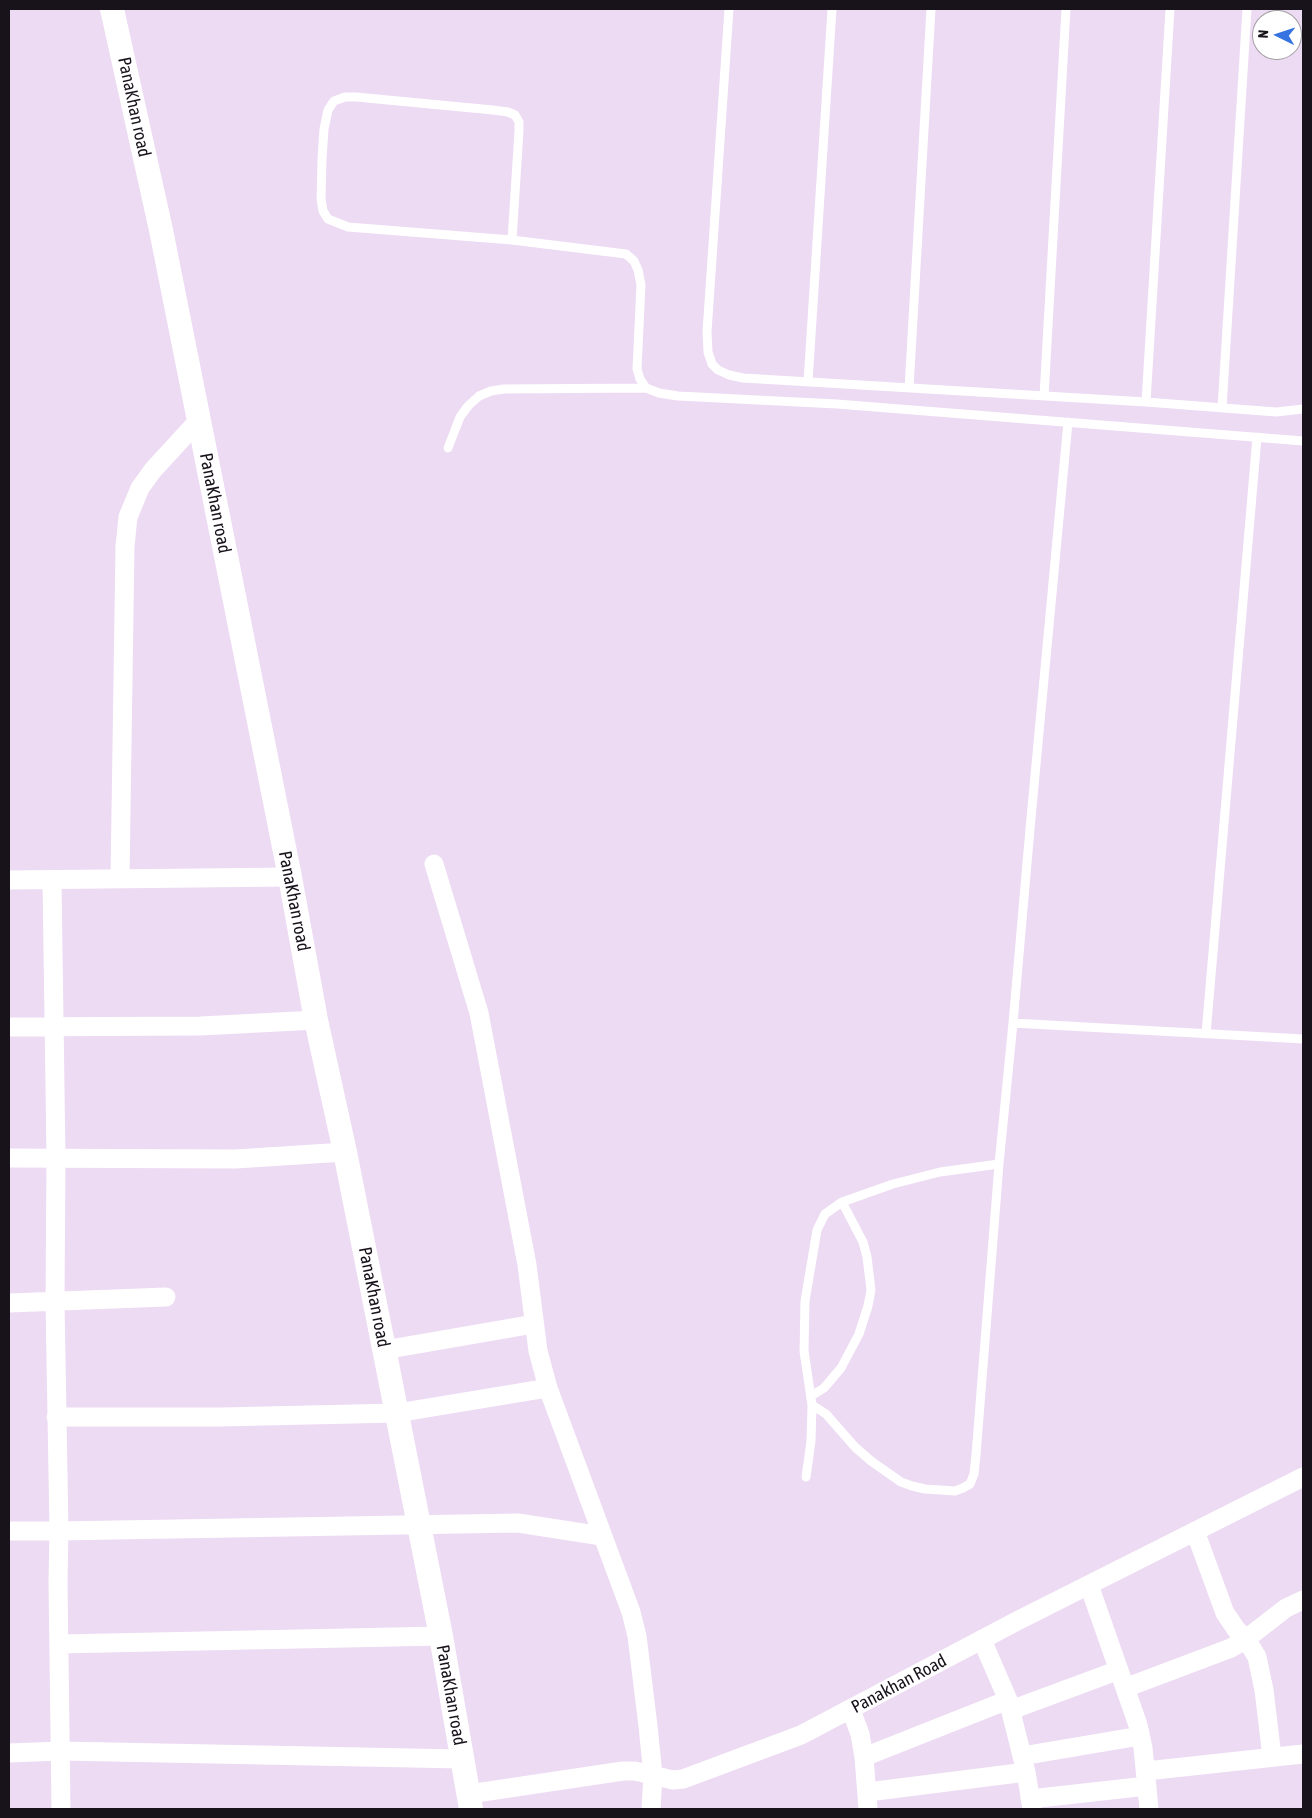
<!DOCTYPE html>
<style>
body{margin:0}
#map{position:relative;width:1312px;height:1818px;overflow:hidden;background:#eddaf3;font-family:"Asap Condensed",sans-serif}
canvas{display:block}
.frame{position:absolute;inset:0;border:10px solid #18121a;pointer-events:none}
.north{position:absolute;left:1252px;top:10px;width:50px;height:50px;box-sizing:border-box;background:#fff;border:1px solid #a3a0a3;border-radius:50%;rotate:274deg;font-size:14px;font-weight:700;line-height:20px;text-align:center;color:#18121a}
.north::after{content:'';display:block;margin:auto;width:18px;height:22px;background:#3573e1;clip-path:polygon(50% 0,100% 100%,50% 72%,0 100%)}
</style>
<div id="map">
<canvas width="1312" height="1818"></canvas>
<div class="frame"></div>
<div class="north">N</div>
</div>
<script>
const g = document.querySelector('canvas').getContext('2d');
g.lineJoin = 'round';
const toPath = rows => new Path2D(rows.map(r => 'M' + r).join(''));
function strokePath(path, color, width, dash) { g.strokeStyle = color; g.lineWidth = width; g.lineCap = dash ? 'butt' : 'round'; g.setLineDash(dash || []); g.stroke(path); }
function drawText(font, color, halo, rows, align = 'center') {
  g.font = font + ' "Asap Condensed",sans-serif'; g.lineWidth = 5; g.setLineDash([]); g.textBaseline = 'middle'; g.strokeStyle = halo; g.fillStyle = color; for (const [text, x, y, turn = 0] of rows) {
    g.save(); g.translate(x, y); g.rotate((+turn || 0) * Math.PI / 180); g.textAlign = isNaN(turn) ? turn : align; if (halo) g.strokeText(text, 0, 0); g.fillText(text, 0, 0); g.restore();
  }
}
strokePath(toPath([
 [729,9,707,332,708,352,712,364,718,370,729,375,743,378,1146,402,1276,412,1303,409],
 [512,240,519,131,519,122,515,115,508,112,493,110,356,97,345,97,334,101,328,110,324,129,322,159,321,199,323,211,328,219,348,227,512,240,626,254,634,261,638,270,641,285,637,369,640,379,646,388,659,393,678,396,837,404,1303,441],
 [808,382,832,9],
 [909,388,931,9],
 [1044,396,1066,9],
 [1146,402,1170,9],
 [1222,408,1247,9],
 [448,448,460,417,468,406,479,396,491,391,504,389,646,388],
 [1013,1023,1303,1039],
 [1206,1034,1257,437],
 [811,1396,824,1388,841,1368,859,1334,868,1306,871,1290,867,1257,863,1242,842,1202],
 [812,1405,826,1414,855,1447,871,1461,901,1482,912,1486,925,1489,955,1491,963,1488,970,1484,974,1474,976,1455,999,1164,1013,1023,1030,829,1068,422],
 [806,1477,811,1441,812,1405,804,1351,805,1301,817,1230,825,1214,842,1202,893,1184,940,1172,999,1164]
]), '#fff', 9);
strokePath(toPath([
 [434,864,479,1013,527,1265,538,1351,548,1388,631,1612,637,1636,648,1726,653,1775,651,1809],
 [120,878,125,546,128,517,140,488,153,470,199,420],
 [9,880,290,877],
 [52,880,56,1158,55,1302,59,1531,58,1582,61,1809],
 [9,1027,201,1026,316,1020],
 [9,1158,235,1159,345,1152],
 [9,1303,166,1297],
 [384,1350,534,1324],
 [56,1417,221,1417,397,1413,548,1388],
 [9,1531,59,1531,518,1523,602,1536],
 [1195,1531,1225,1613,1236,1629,1246,1639,1257,1657,1264,1690,1272,1757],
 [1089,1585,1138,1725,1143,1748,1149,1809],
 [982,1640,1008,1700,1026,1772,1032,1809],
 [59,1644,441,1636],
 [1125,1688,1231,1648,1246,1639,1286,1608,1303,1600],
 [851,1710,860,1734,864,1757,868,1809],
 [1011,1710,1119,1670],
 [9,1753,61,1751,462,1759],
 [1022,1756,1140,1736],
 [864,1757,1008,1700],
 [1146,1771,1303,1754],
 [868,1792,1026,1772],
 [469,1794,623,1771,635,1771,673,1780,683,1779,801,1735,1017,1621,1303,1477],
 [1030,1799,1147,1786]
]), '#fff', 19);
strokePath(toPath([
 [112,9,161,230,290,877,316,1020,345,1152,441,1636,471,1809]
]), '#fff', 24);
drawText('18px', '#18121a', '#fff', [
 ["PanaKhan road",134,107,78],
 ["PanaKhan road",215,503,79],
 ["PanaKhan road",294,901,79],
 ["PanaKhan road",374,1297,79],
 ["Panakhan Road",899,1684,-28],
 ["PanaKhan road",451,1695,80]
]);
</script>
